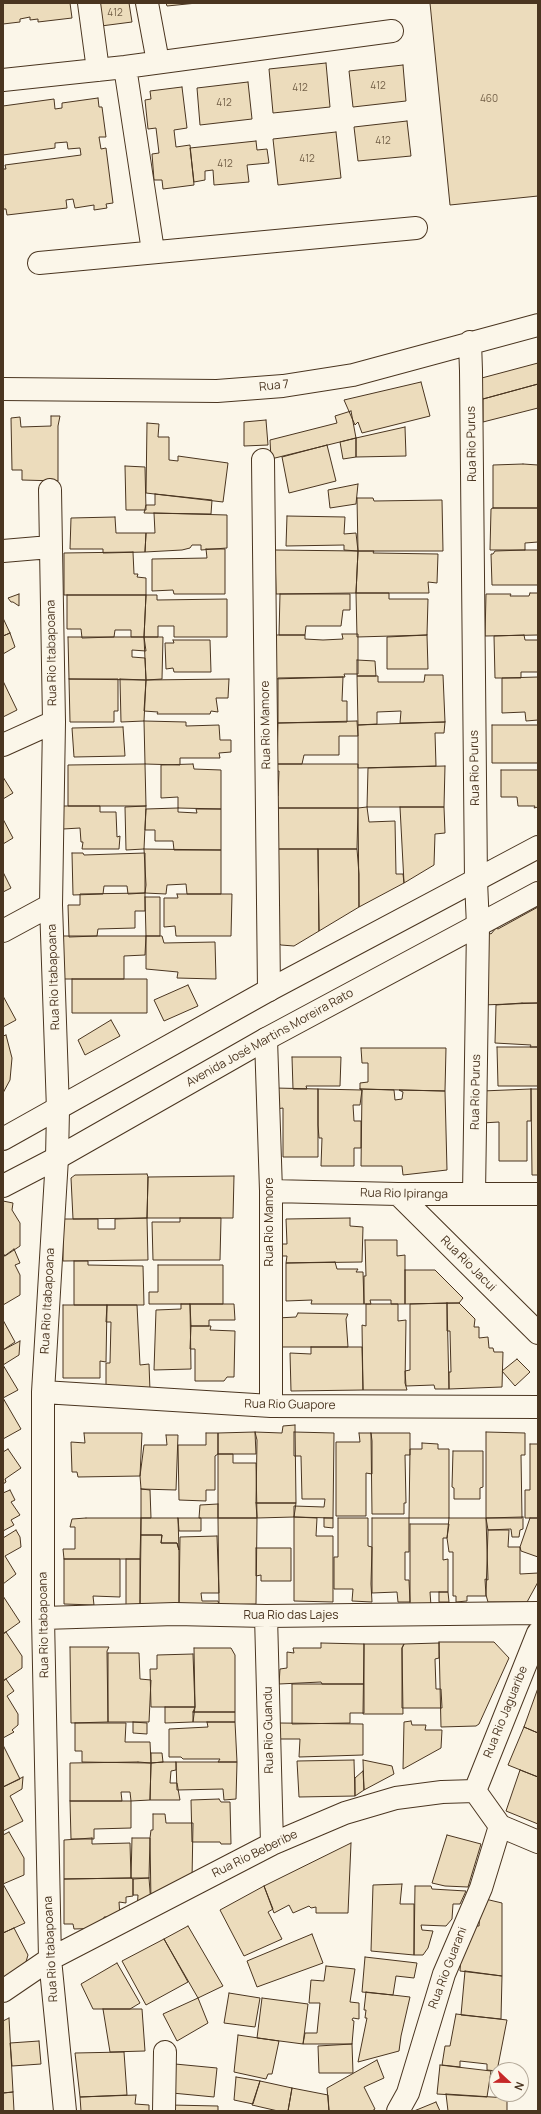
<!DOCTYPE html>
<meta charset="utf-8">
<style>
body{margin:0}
#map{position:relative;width:541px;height:2114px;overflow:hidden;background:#fbf6e9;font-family:Manrope,sans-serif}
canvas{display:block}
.frame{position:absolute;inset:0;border:4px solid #4a3520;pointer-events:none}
.north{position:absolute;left:489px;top:2062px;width:40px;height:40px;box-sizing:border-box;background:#fbf6e9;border:1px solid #b4a999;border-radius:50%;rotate:112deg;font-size:11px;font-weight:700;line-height:16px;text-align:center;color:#4a3520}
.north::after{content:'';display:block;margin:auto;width:14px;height:18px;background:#c62828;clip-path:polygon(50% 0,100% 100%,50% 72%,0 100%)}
</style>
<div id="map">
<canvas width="541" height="2114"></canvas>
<div class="frame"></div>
<div class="north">N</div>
</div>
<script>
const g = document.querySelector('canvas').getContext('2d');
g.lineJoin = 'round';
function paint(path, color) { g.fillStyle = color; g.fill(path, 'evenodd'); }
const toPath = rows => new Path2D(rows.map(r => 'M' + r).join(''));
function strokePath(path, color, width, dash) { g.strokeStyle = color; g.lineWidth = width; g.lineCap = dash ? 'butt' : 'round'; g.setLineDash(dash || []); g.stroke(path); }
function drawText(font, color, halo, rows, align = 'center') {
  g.font = font + ' Manrope,sans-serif'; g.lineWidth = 3; g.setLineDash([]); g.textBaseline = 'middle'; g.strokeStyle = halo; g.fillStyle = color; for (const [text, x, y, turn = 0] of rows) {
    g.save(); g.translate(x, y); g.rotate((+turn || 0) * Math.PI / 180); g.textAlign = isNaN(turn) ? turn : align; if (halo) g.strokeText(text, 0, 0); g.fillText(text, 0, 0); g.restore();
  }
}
const building = toPath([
 [3,3,70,3,72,18,38,22,38,19,30,20,30,17,20,19,20,22,3,24,3,3],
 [98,3,129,3,132,22,101,26,98,3],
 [166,3,197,3,167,6,166,3],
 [430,3,538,3,538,196,450,205,430,3],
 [326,63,330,107,273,113,269,69,326,63],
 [403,65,406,101,353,107,349,71,403,65],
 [248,82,252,119,200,125,197,88,248,82],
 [182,87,187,128,174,130,176,147,190,145,194,185,163,189,162,180,154,180,152,154,159,153,156,128,148,129,145,100,151,99,150,91,182,87],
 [98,98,99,107,102,107,106,137,99,137,101,149,106,148,113,203,106,204,107,208,94,210,94,205,75,208,73,199,66,200,67,208,7,215,6,209,3,209,3,169,6,169,5,165,81,155,80,148,68,149,67,142,55,143,55,148,3,155,3,106,54,99,55,109,62,108,62,103,98,98],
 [407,121,411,156,358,161,354,127,407,121],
 [336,132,341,178,278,185,273,139,336,132],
 [256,141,257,150,267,149,269,163,247,165,249,182,214,185,213,170,205,171,205,180,194,182,190,148,256,141],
 [538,363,538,384,483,399,478,379,538,363],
 [421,382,430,416,362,433,358,422,355,425,344,400,421,382],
 [538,384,538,408,483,422,483,399,538,384],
 [351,411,356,438,271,459,270,440,337,423,335,416,351,411],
 [51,416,60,416,58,426,58,481,22,480,22,470,12,470,11,418,20,417,21,427,51,426,51,416],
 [266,420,268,445,244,446,244,422,266,420],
 [147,423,159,424,158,437,169,437,169,460,178,461,178,456,228,463,223,502,146,493,147,423],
 [405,427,406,456,356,457,356,438,405,427],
 [356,438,356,457,343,459,340,442,356,438],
 [327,445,336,481,289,493,282,457,327,445],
 [523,464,538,465,538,508,493,508,493,465,523,464],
 [125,466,145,467,146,510,126,510,125,466],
 [358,484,356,504,330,508,328,490,358,484],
 [155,494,212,500,211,514,144,513,146,505,155,505,155,494],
 [357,498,373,498,374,501,442,500,443,551,358,551,357,498],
 [493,508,538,508,538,542,525,543,525,550,490,550,491,509,493,508],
 [154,513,227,515,227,548,201,550,201,545,192,545,190,548,182,550,145,552,146,533,155,533,154,513],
 [287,516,345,517,344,534,356,533,358,551,344,550,344,545,286,546,287,516],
 [115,517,116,533,146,533,145,552,103,553,103,549,70,549,71,518,115,517],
 [206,549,225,549,225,594,174,594,173,590,152,591,152,559,207,558,206,549],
 [275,550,358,551,356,593,276,594,275,550],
 [525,550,538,550,538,585,492,585,491,554,493,554,495,551,525,550],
 [358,551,374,551,373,553,438,554,437,583,428,582,429,593,356,593,358,551],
 [133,552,134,574,138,574,137,577,146,578,146,595,64,595,64,553,133,552],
 [356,593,389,593,389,599,428,599,427,635,357,637,356,593],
 [530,593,538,593,538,635,485,636,486,594,511,594,510,596,529,596,530,593],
 [19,594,19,606,13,602,11,602,8,598,19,594],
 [280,594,350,594,350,610,343,610,341,626,306,626,305,635,279,635,280,594],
 [67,595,146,595,144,637,131,637,131,630,115,630,114,637,82,638,81,629,67,629,67,595],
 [146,595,157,595,157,600,227,599,227,637,174,637,174,626,158,626,158,637,144,637,146,595],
 [3,618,10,633,3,636,3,618],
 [10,633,15,647,3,654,3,636,10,633],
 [342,634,358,634,358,674,344,674,345,677,343,677,273,679,272,635,305,635,305,639,323,640,343,639,342,634],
 [427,635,428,669,387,669,387,637,427,635],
 [524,635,525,640,538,640,538,672,521,672,521,678,495,678,494,636,524,635],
 [68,637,144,637,146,651,132,650,132,657,145,658,146,680,69,679,68,637],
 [144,637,163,637,162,679,146,680,144,637],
 [173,640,210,640,211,672,174,672,173,668,166,669,165,643,174,643,173,640],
 [357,660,375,661,376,676,357,676,357,660],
 [425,675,443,675,445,722,400,723,401,711,377,712,377,724,358,725,357,676,378,676,378,682,424,682,425,675],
 [343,677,342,701,347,701,347,722,278,723,278,678,343,677],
 [538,677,538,720,526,721,525,712,502,713,502,678,538,677],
 [69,679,118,679,118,711,114,711,114,722,70,722,69,679],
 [120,679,146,680,144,721,121,722,120,679],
 [229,679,228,698,216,698,218,712,211,711,210,714,157,714,158,712,144,711,146,680,229,679],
 [3,681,17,710,3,717,3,681],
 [144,721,186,722,186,726,219,725,220,740,231,740,231,752,219,753,220,758,180,758,180,765,145,764,144,721],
 [357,721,358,736,339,736,339,755,304,755,302,764,277,764,278,723,357,721],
 [445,722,444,733,435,733,436,766,358,768,358,725,445,722],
 [492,725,538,725,538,763,492,763,492,725],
 [123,727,125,756,74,757,72,728,123,727],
 [145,764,146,806,68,806,68,765,145,764],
 [193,764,194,769,221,770,221,809,178,808,178,797,161,798,161,765,193,764],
 [272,764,358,764,358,808,273,808,273,796,278,796,279,771,272,771,272,764],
 [445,766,444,807,367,807,368,768,445,766],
 [501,770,538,770,538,807,534,808,535,806,518,806,517,797,501,797,501,770],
 [3,777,13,793,3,799,3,777],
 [63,806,100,806,100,812,116,812,117,837,120,836,119,849,82,849,83,842,81,842,80,828,63,829,63,806],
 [146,806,144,849,126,850,125,807,146,806],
 [367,807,369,822,395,821,396,874,403,874,404,883,359,907,358,808,367,807],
 [400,807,444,807,445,833,435,834,434,865,404,883,400,807],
 [178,808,178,812,197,813,196,809,221,809,221,850,174,850,173,841,155,841,155,830,145,830,146,809,178,808],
 [277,808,358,808,357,849,277,849,277,808],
 [3,819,13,838,3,844,3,819],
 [144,849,221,850,221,894,187,894,186,884,167,885,166,894,145,893,146,885,144,849],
 [277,849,318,849,319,931,294,946,281,945,273,940,277,849],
 [318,849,357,849,359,874,359,907,319,931,318,849],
 [72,853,83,853,84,855,145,853,145,893,128,894,127,886,104,886,103,894,73,895,72,853],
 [3,872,11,888,3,892,3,872],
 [145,893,145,911,135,911,135,928,98,929,97,936,69,937,68,905,80,905,80,894,145,893],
 [177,894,232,894,231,936,176,936,175,926,164,927,164,898,178,898,177,894],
 [145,897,160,897,160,936,146,936,145,897],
 [538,907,538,1003,482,1005,487,939,489,933,491,934,496,928,498,929,538,907],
 [60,936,146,936,145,955,124,956,124,979,61,979,60,936],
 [146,936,162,936,164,943,215,942,216,979,177,978,178,972,146,969,146,936],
 [72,979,147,979,147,1013,72,1013,72,979],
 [188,985,198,1006,164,1021,154,1000,188,985],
 [3,996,16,1020,3,1027,3,996],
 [522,1003,538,1003,538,1047,530,1047,531,1045,495,1043,496,1005,522,1003],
 [111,1020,120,1036,85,1055,78,1040,111,1020],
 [6,1035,12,1058,10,1080,3,1093,3,1036,6,1035],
 [497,1047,538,1047,538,1086,498,1086,497,1047],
 [361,1048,446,1048,445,1091,360,1089,360,1083,368,1082,368,1063,362,1063,361,1048],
 [292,1057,341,1057,340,1086,306,1086,307,1089,293,1089,292,1057],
 [275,1088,318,1089,318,1157,283,1157,283,1108,276,1109,275,1088],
 [318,1089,362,1090,360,1105,353,1105,354,1121,361,1121,361,1148,354,1148,354,1166,321,1166,322,1138,319,1138,318,1125,318,1089],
 [360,1089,394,1090,395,1100,402,1099,403,1092,399,1090,445,1091,447,1170,403,1175,402,1166,361,1166,362,1090,360,1089],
 [531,1089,531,1121,527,1121,527,1161,499,1161,499,1122,482,1123,482,1091,531,1089],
 [531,1089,538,1089,538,1175,532,1175,531,1089],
 [147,1174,148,1177,147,1218,73,1219,71,1178,75,1175,147,1174],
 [234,1176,233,1218,147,1218,148,1177,234,1176],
 [3,1201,13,1203,12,1210,20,1223,20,1246,5,1256,3,1253,3,1201],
 [147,1218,148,1260,63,1261,63,1219,98,1219,98,1229,115,1229,115,1219,147,1218],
 [180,1218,221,1218,220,1260,153,1260,152,1222,180,1222,180,1218],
 [350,1218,350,1226,363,1227,362,1262,286,1263,287,1256,277,1256,278,1244,287,1244,286,1219,350,1218],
 [365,1240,397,1240,397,1256,405,1255,405,1304,391,1304,391,1300,370,1300,371,1304,364,1304,364,1276,366,1276,365,1240],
 [14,1249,20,1263,15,1265,20,1275,20,1295,3,1305,3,1257,14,1249],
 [74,1261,88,1261,88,1265,143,1266,144,1305,74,1305,74,1261],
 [335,1262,337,1269,358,1269,356,1272,363,1272,364,1304,311,1304,312,1300,286,1301,286,1263,335,1262],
 [158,1265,223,1265,223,1304,149,1304,149,1292,158,1292,158,1265],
 [405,1270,435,1270,463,1298,459,1303,405,1304,405,1270],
 [447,1303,459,1303,475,1319,474,1327,479,1327,479,1338,488,1337,489,1348,493,1348,494,1352,503,1352,502,1387,449,1389,449,1372,451,1372,450,1331,447,1331,447,1303],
 [447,1303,449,1389,435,1389,434,1385,406,1386,405,1371,410,1370,410,1304,447,1303],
 [181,1304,190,1304,191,1369,154,1370,156,1310,181,1309,181,1304],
 [190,1304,234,1304,235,1320,209,1320,209,1326,191,1326,190,1304],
 [366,1304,398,1304,398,1321,406,1320,405,1383,407,1390,363,1390,362,1325,366,1326,366,1304],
 [63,1305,107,1305,106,1362,100,1361,100,1378,63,1378,63,1305],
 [107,1305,137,1305,140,1365,149,1364,150,1391,106,1390,106,1363,110,1363,111,1322,106,1322,107,1305],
 [298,1313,348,1314,346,1319,348,1347,279,1347,277,1318,296,1317,298,1313],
 [3,1320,15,1342,3,1350,3,1320],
 [191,1326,211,1326,210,1330,235,1331,234,1377,227,1377,224,1381,195,1381,195,1349,190,1349,191,1326],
 [20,1341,19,1355,3,1365,18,1390,3,1398,3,1350,20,1341],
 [311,1347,362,1347,363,1390,291,1391,290,1353,311,1354,311,1347],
 [517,1359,530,1372,515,1386,502,1371,517,1359],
 [3,1398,21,1429,3,1439,3,1398],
 [295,1425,296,1503,256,1503,257,1440,255,1432,282,1433,283,1426,295,1425],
 [255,1432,256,1454,218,1454,218,1433,255,1432],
 [294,1432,334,1433,333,1518,294,1517,294,1506,324,1507,325,1499,302,1499,301,1456,294,1456,294,1432],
 [486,1432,525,1433,525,1455,521,1455,522,1518,486,1518,486,1432],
 [84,1433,142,1433,140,1476,78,1477,77,1472,72,1472,71,1442,85,1443,84,1433],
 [206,1433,218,1433,218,1454,215,1456,215,1490,206,1490,206,1501,179,1500,178,1445,206,1445,206,1433],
 [359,1433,371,1433,372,1441,372,1474,366,1473,366,1516,336,1516,336,1442,360,1442,359,1433],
 [371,1433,410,1433,410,1455,405,1455,406,1503,404,1503,404,1514,372,1514,371,1433],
 [166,1435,178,1435,176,1490,141,1489,140,1476,144,1445,167,1445,166,1435],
 [422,1443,438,1444,438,1449,449,1449,449,1518,409,1518,410,1449,422,1449,422,1443],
 [530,1444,538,1444,538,1518,525,1518,525,1490,530,1490,530,1444],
 [8,1449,21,1468,5,1479,6,1482,3,1484,3,1452,8,1449],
 [453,1451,483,1451,483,1487,480,1488,480,1499,454,1499,454,1488,452,1487,453,1451],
 [218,1454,233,1454,233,1463,256,1463,257,1518,218,1518,218,1454],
 [141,1489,150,1490,151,1518,141,1518,141,1489],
 [10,1490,15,1500,11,1502,20,1515,11,1520,14,1525,3,1531,3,1493,10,1490],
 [256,1503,296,1503,294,1517,257,1518,256,1503],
 [218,1504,218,1518,199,1518,200,1505,218,1504],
 [294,1517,317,1518,316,1536,333,1536,333,1602,294,1601,294,1517],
 [523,1517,523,1529,520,1530,519,1537,512,1537,511,1529,488,1530,486,1518,523,1517],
 [86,1518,141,1518,140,1559,64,1559,63,1549,75,1549,75,1527,70,1527,72,1519,86,1518],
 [141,1518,178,1518,179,1550,177,1543,161,1543,162,1535,141,1535,141,1518],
 [178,1518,201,1518,201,1531,179,1531,178,1518],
 [218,1518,257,1518,256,1604,219,1605,218,1518],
 [324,1518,333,1518,333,1528,324,1527,324,1518],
 [338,1518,368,1518,368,1546,372,1547,371,1584,372,1602,352,1601,353,1589,334,1589,334,1557,338,1557,338,1518],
 [372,1518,409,1518,409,1552,405,1552,405,1580,409,1580,410,1602,398,1602,397,1592,372,1593,372,1518],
 [449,1518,486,1518,488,1580,485,1579,486,1596,467,1596,467,1601,456,1602,456,1596,453,1596,453,1552,449,1552,447,1538,449,1518],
 [530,1518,538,1518,538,1557,521,1551,520,1547,530,1518],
 [410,1524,449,1524,447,1538,443,1538,443,1560,448,1559,448,1592,430,1592,431,1606,410,1605,410,1524],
 [16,1530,20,1537,21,1547,5,1556,16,1574,3,1584,3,1538,16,1530],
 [488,1530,509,1530,508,1547,520,1547,520,1574,538,1573,538,1582,527,1602,488,1602,486,1595,488,1530],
 [141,1535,162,1535,161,1543,177,1543,179,1550,179,1605,140,1605,141,1535],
 [217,1536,219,1593,201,1593,202,1601,218,1601,219,1605,179,1605,180,1537,217,1536],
 [256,1548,291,1548,291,1581,261,1581,261,1575,256,1576,256,1548],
 [64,1559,120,1559,120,1597,93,1596,94,1605,64,1604,64,1559],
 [126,1559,140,1559,140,1605,126,1605,126,1559],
 [439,1592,448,1592,449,1602,439,1602,439,1592],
 [3,1596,20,1622,3,1634,3,1596],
 [6,1632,22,1656,22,1668,3,1681,3,1634,6,1632],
 [439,1642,494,1642,509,1658,479,1724,476,1726,441,1727,439,1642],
 [321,1643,364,1644,364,1684,322,1684,321,1682,279,1684,280,1669,287,1668,287,1652,294,1653,293,1648,321,1648,321,1643],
 [439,1643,439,1658,435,1659,436,1689,441,1689,442,1708,402,1708,402,1648,404,1644,439,1643],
 [364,1644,404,1644,402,1648,403,1714,363,1714,364,1644],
 [70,1647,109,1647,107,1651,108,1722,71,1723,70,1647],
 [194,1648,231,1648,235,1655,235,1712,193,1712,195,1707,194,1648],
 [108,1653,139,1653,140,1679,151,1680,149,1722,108,1722,108,1653],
 [193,1654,195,1707,151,1707,150,1669,157,1669,157,1655,193,1654],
 [6,1679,14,1691,7,1696,18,1714,18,1725,12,1730,14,1732,3,1738,3,1681,6,1679],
 [292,1684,364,1684,364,1713,350,1713,350,1723,292,1724,292,1684],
 [538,1688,538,1733,524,1727,538,1688],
 [165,1707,195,1707,193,1722,165,1723,165,1707],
 [193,1712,235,1712,235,1722,193,1722,193,1712],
 [411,1721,412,1725,426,1725,425,1730,442,1730,441,1748,403,1769,404,1722,411,1721],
 [133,1722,147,1723,147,1734,133,1733,133,1722],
 [207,1722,235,1722,237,1762,218,1762,220,1759,183,1759,181,1757,169,1757,169,1729,208,1727,207,1722],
 [75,1723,126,1723,125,1742,150,1742,151,1763,82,1762,82,1751,75,1751,75,1723],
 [279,1723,363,1724,363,1755,299,1757,300,1739,279,1739,279,1723],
 [524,1727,538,1733,538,1777,508,1765,524,1727],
 [3,1745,20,1779,3,1787,3,1745],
 [151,1753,162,1753,163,1762,151,1763,151,1753],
 [354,1760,355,1796,299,1797,297,1761,354,1760],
 [363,1760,392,1766,394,1774,364,1790,363,1760],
 [138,1762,151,1763,150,1800,131,1801,130,1792,121,1792,122,1801,70,1801,70,1763,138,1762],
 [163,1762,176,1762,176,1770,171,1771,170,1783,177,1783,180,1800,150,1800,151,1763,163,1762],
 [176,1762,237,1762,236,1799,224,1800,223,1789,177,1790,176,1762],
 [520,1770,538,1777,538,1824,506,1811,520,1770],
 [363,1771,364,1790,355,1796,355,1778,363,1771],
 [23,1777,22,1789,10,1796,23,1821,3,1831,3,1787,23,1777],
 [219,1799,221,1802,230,1802,231,1844,221,1844,220,1842,192,1842,191,1800,219,1799],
 [70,1801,131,1801,131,1828,94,1829,94,1839,71,1839,70,1801],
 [153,1814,165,1814,166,1823,193,1823,192,1880,151,1904,150,1838,151,1830,153,1830,153,1814],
 [9,1832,24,1858,24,1875,3,1884,3,1835,9,1832],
 [447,1835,481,1844,468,1887,445,1886,432,1883,447,1835],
 [92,1838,92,1844,130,1843,131,1878,64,1879,64,1840,92,1838],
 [132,1838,150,1838,149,1878,131,1878,132,1838],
 [351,1843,348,1913,316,1913,316,1907,311,1908,309,1906,293,1913,289,1905,274,1913,264,1886,351,1843],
 [131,1878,133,1879,133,1896,126,1897,126,1903,119,1902,120,1917,104,1917,104,1928,74,1929,73,1924,64,1924,64,1879,131,1878],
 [149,1878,151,1904,137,1910,138,1895,133,1895,133,1879,149,1878],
 [3,1884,25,1923,3,1933,3,1884],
 [402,1884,400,1904,414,1904,414,1955,371,1951,373,1885,402,1884],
 [264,1886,273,1909,268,1912,282,1939,244,1956,220,1910,264,1886],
 [415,1886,431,1886,432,1889,466,1891,460,1904,453,1904,452,1919,446,1926,421,1925,422,1930,433,1931,428,1948,423,1955,414,1955,415,1886],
 [481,1898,502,1903,502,1976,460,1971,462,1939,471,1939,472,1926,479,1926,481,1898],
 [188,1926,223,1986,198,1998,164,1939,188,1926],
 [14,1928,28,1955,23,1972,3,1982,3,1933,14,1928],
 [312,1934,323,1963,257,1987,247,1961,312,1934],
 [164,1939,188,1982,146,2005,122,1961,164,1939],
 [365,1957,417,1963,414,1978,396,1976,393,1995,362,1992,365,1957],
 [117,1963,140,2003,130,2009,93,2009,81,1984,117,1963],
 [326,1966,355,1969,350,2002,359,2003,359,2019,353,2018,352,2020,354,2021,352,2044,303,2044,305,2033,317,2033,320,2003,309,2003,311,1980,324,1981,326,1966],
 [465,1971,502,1976,501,2019,461,2015,465,1971],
 [366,1992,410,1997,401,2036,399,2051,358,2062,367,2018,365,2018,366,2010,364,2010,366,1992],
 [229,1993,260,1998,255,2027,224,2023,229,1993],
 [198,1998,208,2023,177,2041,163,2014,198,1998],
 [262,1998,308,2004,303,2044,257,2038,262,1998],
 [103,2009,142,2009,145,2051,110,2052,103,2009],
 [456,2014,507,2020,497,2071,487,2070,487,2064,460,2061,460,2067,442,2065,445,2046,450,2046,456,2014],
 [9,2018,13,2092,3,2093,3,2021,9,2018],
 [238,2035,279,2041,272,2074,268,2074,266,2079,234,2072,238,2035],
 [39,2041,41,2064,12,2066,10,2043,39,2041],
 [352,2044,353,2073,319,2073,318,2046,352,2044],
 [124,2052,127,2095,80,2097,75,2053,124,2052],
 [377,2060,384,2078,364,2087,375,2109,372,2111,329,2111,327,2088,377,2060],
 [175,2064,217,2068,214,2097,172,2093,175,2064],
 [440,2065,491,2071,487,2097,437,2094,440,2065],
 [236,2077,260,2081,253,2104,234,2100,236,2077],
 [260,2081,292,2088,288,2111,278,2111,252,2105,260,2081],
 [292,2088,328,2095,329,2111,288,2111,292,2088],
 [13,2092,14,2111,3,2111,3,2093,13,2092],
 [446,2094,507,2098,507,2111,448,2111,446,2094],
 [136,2095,135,2104,149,2105,149,2111,81,2111,80,2097,136,2095],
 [436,2102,440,2111,414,2111,436,2102],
 [170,2105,218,2106,218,2111,170,2111,170,2105]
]);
paint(building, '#ecdcbc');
strokePath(building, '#4a3520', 1);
const street = toPath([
 [89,3,98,70],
 [147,3,158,62],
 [125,67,153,251],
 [3,80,125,67,392,31],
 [39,263,416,228],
 [470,342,471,371,476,881,478,926,474,1194],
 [3,389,217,391,283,386,353,375,538,325],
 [263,460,269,990],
 [50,490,54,722,51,905,58,1110,57,1158,43,1392,43,1618,50,1959,65,2111],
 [3,551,50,547],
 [3,745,54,722],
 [3,931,51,905],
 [266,1039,271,1191,271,1406],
 [271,1191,398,1194,538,1194],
 [398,1194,538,1333],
 [43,1392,271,1406,538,1407],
 [266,1616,272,1844],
 [43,1618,175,1614,266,1616,538,1613],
 [475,1791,538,1633],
 [475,1791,500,1826,538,1842],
 [3,1991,50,1959,272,1844,345,1813,396,1798,442,1792,475,1791],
 [164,2111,165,2052],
 [398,2111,408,2093,444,1974,481,1888,500,1826]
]);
const secondary = toPath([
 [3,1139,269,990,538,847],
 [3,1186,57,1158,266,1039,538,893]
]);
strokePath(street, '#4a3520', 24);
strokePath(secondary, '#4a3520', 24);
strokePath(street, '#fbf6e9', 22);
strokePath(secondary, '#fbf6e9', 22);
drawText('10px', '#725f47', null, [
 ["412",115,13],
 ["412",378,86],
 ["412",300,88],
 ["460",489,99],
 ["412",224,103],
 ["412",383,141],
 ["412",307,159],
 ["412",225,164]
]);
drawText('12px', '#4a3520', '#fbf6e9', [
 ["Rua 7",274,386,-6],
 ["Rua Rio Purus",472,444,-91],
 ["Rua Rio Itabapoana",52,653,-91],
 ["Rua Rio Mamore",266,725,-91],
 ["Rua Rio Purus",475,768,-91],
 ["Rua Rio Itabapoana",54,977,-92],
 ["Avenida José Martins Moreira Rato",270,1038,-29],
 ["Rua Rio Purus",476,1092,-89],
 ["Rua Rio Ipiranga",404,1194,1],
 ["Rua Rio Mamore",270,1222,-90],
 ["Rua Rio Jacui",468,1264,45],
 ["Rua Rio Itabapoana",48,1301,-87],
 ["Rua Rio Guapore",290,1405,1],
 ["Rua Rio das Lajes",291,1616],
 ["Rua Rio Itabapoana",44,1625,-91],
 ["Rua Rio Jaguaribe",506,1712,-68],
 ["Rua Rio Guandu",269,1730,-91],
 ["Rua Rio Beberibe",255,1854,-26],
 ["Rua Rio Itabapoana",51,1949,-93],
 ["Rua Rio Guarani",448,1968,-69]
]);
</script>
